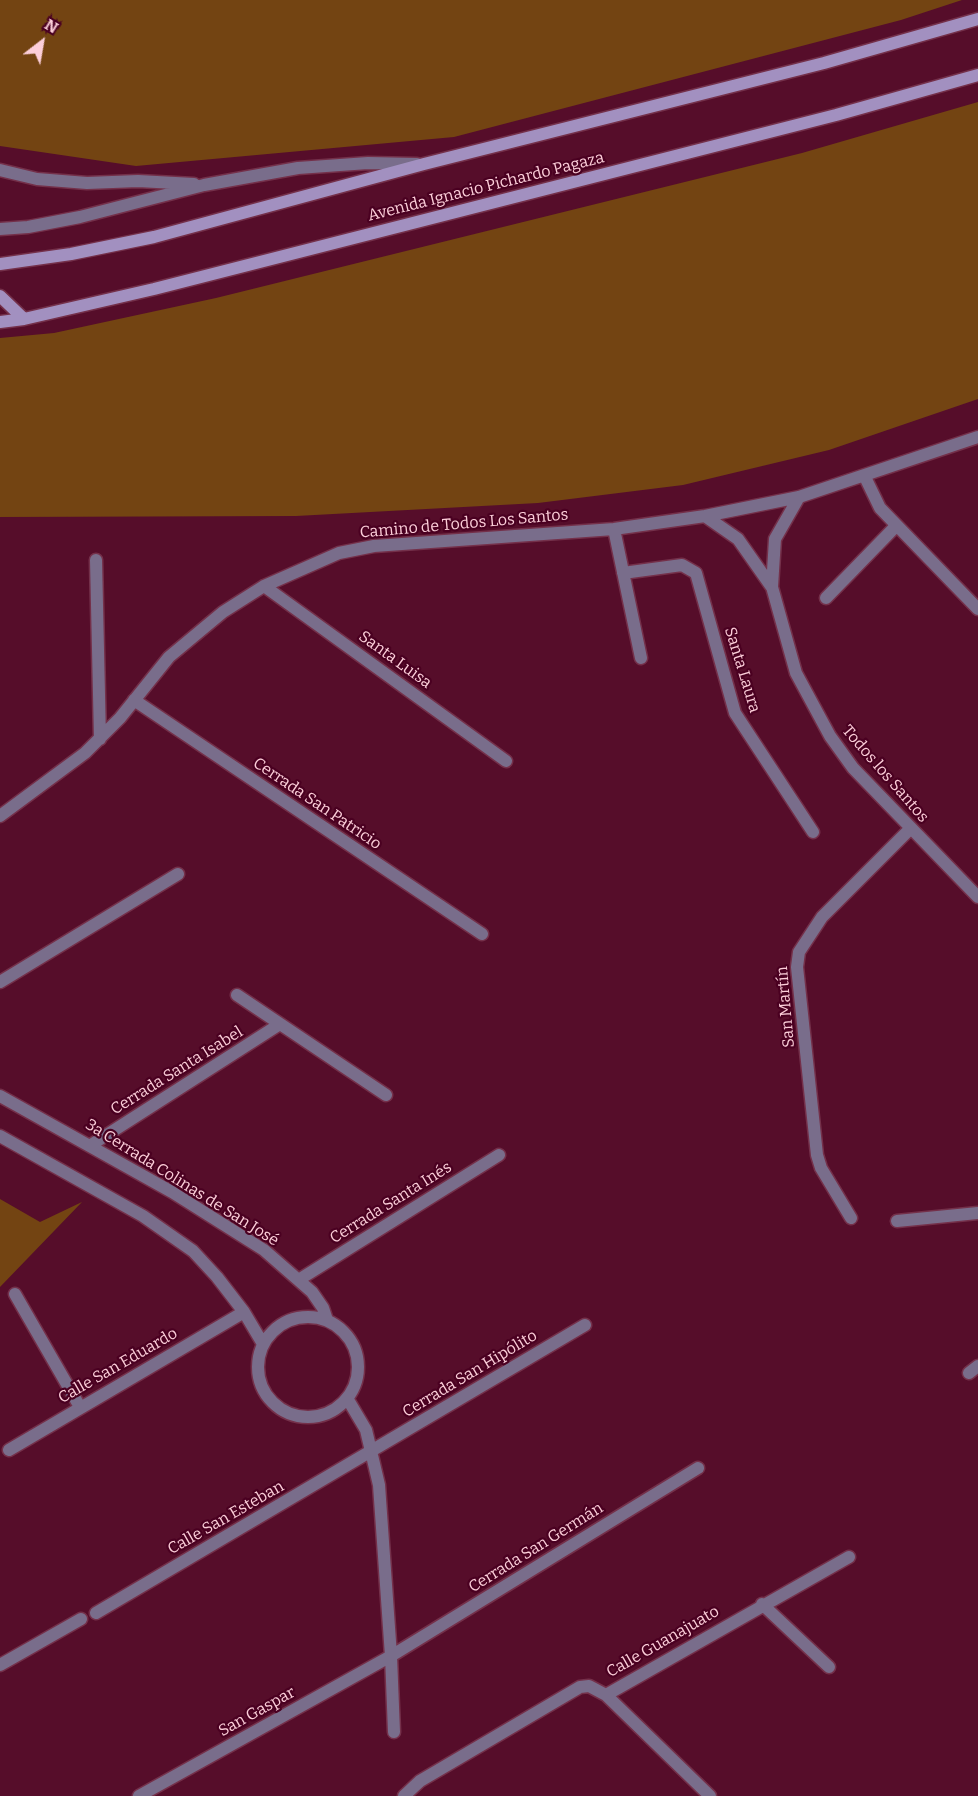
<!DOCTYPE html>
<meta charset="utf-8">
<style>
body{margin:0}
#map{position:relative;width:978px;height:1796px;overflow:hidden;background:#560d2a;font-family:Bitter,serif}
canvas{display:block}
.north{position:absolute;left:12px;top:12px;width:60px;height:60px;-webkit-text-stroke:4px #4a0021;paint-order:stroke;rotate:31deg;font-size:16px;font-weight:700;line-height:24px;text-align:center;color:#fcced9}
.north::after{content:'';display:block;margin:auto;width:21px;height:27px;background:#fcced9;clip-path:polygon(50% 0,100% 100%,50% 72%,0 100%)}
</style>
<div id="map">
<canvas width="978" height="1796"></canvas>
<div class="north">N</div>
</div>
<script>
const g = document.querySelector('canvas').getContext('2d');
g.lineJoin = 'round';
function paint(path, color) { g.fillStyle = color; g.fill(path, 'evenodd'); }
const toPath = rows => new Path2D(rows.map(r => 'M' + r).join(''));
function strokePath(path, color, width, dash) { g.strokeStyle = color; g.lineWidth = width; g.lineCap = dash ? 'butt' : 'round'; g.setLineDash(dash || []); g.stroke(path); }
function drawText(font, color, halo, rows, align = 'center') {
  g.font = font + ' Bitter,serif'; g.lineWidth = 4.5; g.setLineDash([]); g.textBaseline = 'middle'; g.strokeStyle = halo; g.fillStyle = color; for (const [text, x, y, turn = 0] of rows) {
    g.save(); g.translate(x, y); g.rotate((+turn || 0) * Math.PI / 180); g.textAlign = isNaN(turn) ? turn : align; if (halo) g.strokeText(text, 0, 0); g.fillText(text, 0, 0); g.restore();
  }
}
paint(toPath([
 [0,0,962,0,901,20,454,137,136,166,0,146],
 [978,102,978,399,829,450,683,485,538,503,296,516,0,517,0,338,54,333,216,298,802,153],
 [0,1199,40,1222,82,1202,0,1287]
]), '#734412');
const minor = toPath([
 [0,170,37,179,87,183,138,181,194,184],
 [0,229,28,227,80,217,204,185,298,168,368,163,417,164],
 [865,477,880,508,978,609],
 [799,497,775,539,772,587,796,673,830,736,853,768,978,897],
 [705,516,738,539,771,586],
 [614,529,641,658],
 [96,560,100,739],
 [623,573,682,565,696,573,735,713,813,832],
 [264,586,506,761],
 [826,598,896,526],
 [134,700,482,934],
 [0,816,85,753,120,718,169,657,223,612,264,586,339,553,374,546,614,529,705,516,799,497,978,437],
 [0,982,178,874],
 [237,995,386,1095],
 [0,1096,172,1192,264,1250,312,1292,323,1308,327,1320],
 [0,1136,143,1216,193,1251,217,1277,244,1312,263,1344],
 [91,1145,280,1024],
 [851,1218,821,1168,817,1155,797,967,799,952,822,917,910,829],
 [897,1221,978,1213],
 [300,1279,499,1155],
 [15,1294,80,1407],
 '258 1367a50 50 0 1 1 100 0a50 50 0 1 1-100 0Z',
 [969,1373,978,1366],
 [347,1398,366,1430,379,1485,391,1656,394,1732],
 [9,1450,244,1312],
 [762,1604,829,1667],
 [96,1613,585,1325],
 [0,1665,81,1619],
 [606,1695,710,1796],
 [139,1796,391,1656,698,1468],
 [404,1796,420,1781,580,1687,589,1686,606,1695,849,1557]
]);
const secondary = toPath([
 [0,264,71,254,154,237,424,164,824,63,978,19],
 [0,296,24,319],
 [0,322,24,319,154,289,836,115,978,75]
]);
strokePath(minor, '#74304a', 15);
strokePath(secondary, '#74304a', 15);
strokePath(minor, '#796d8b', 12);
strokePath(secondary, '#a290c0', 12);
drawText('16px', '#fcced9', '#4a0021', [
 ["Avenida Ignacio Pichardo Pagaza",486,187,-14],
 ["Camino de Todos Los Santos",464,524,-5],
 ["Santa Luisa",395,660,36],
 ["Santa Laura",742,670,73],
 ["Todos los Santos",885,774,49],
 ["Cerrada San Patricio",317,804,34],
 ["San Martín",786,1007,-95],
 ["Cerrada Santa Isabel",177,1071,-32],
 ["3a Cerrada Colinas de San José",182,1183,32],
 ["Cerrada Santa Inés",391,1203,-32],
 ["Calle San Eduardo",118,1366,-30],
 ["Cerrada San Hipólito",470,1374,-31],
 ["Calle San Esteban",226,1518,-30],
 ["Cerrada San Germán",536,1548,-32],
 ["Calle Guanajuato",663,1642,-30],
 ["San Gaspar",257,1712,-29]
]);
</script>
